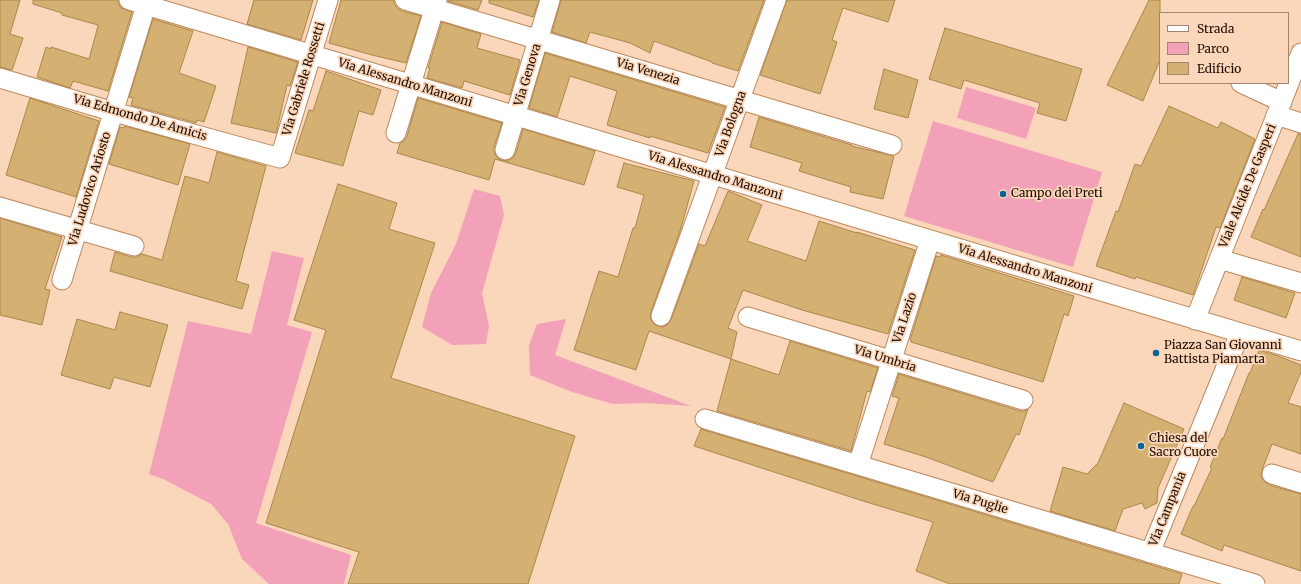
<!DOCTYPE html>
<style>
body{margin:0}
#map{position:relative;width:1301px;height:584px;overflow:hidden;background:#fad7ba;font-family:Merriweather,serif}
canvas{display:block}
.legend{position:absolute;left:1159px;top:12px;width:130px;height:72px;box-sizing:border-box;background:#fad7ba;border:1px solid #a28570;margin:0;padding:5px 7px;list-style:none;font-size:12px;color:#1e0b00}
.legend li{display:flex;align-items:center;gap:8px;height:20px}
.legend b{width:20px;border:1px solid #a28570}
</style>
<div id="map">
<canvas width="1301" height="584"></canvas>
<ul class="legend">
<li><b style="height:5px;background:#fff"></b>Strada</li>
<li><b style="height:11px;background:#f3a1b9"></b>Parco</li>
<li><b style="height:11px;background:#d4b172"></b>Edificio</li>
</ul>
</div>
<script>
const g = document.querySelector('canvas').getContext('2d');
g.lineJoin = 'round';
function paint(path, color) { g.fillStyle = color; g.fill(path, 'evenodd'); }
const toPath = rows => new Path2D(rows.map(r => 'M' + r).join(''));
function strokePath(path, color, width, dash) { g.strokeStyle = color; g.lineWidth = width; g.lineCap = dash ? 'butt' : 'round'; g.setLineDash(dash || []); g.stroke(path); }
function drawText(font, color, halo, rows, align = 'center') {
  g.font = font + ' Merriweather,serif'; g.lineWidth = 3.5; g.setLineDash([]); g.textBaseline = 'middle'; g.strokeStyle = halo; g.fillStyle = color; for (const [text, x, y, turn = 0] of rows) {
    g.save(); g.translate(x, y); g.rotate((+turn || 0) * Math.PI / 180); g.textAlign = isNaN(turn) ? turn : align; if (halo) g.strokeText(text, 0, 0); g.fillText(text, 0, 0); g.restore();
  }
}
paint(toPath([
 [966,87,1036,108,1026,139,957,118],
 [933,121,1102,172,1073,267,904,216],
 [474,189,500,196,504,215,482,293,489,326,486,344,452,345,422,327,431,293,456,244],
 [272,251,304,258,287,325,312,332,256,523,351,555,344,584,269,584,242,559,228,524,211,504,163,479,149,474,188,321,251,334],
 [566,319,555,355,691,406,647,403,613,404,572,392,530,375,529,345,537,324]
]), '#f3a1b9');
const building = toPath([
 [0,0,20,0,10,34,23,38,12,70,0,67,0,0],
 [33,0,118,0,118,3,121,8,132,12,108,91,73,81,70,88,37,77,46,47,51,49,51,47,89,59,98,26,98,25,62,15,62,13,33,4,33,0],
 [254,0,313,0,301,40,247,24,254,0],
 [341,0,394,0,394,3,397,8,402,11,421,16,406,63,372,55,329,43,341,0],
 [448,0,482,0,478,10,448,1,448,0],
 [489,0,539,0,533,17,489,3,489,0],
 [561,0,764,0,738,71,712,63,712,62,654,41,650,53,630,43,590,32,586,43,552,32,561,0],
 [787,0,895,0,888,22,843,8,832,40,837,42,820,94,760,75,787,0],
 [1149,0,1160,0,1160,60,1143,101,1107,85,1149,0],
 [153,19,193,31,179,73,216,86,204,122,197,120,196,123,131,105,133,98,129,97,153,19],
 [442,22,481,34,477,48,520,60,510,95,464,81,462,88,427,78,430,68,428,68,442,22],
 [945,28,1082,69,1066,121,1037,113,1040,103,964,80,961,89,929,79,945,28],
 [248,47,298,62,290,86,287,85,276,133,231,123,248,47],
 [545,53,725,107,708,153,650,136,650,138,607,125,617,91,570,76,557,117,529,108,545,53],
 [884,69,918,80,908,118,874,109,884,69],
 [326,71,381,90,373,115,359,111,343,166,295,153,309,110,313,111,326,71],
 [30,98,99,121,76,197,6,175,30,98],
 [418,98,502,123,494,147,494,152,497,157,501,160,508,161,513,158,516,153,523,129,595,151,584,185,495,159,489,180,397,153,400,143,404,141,407,136,418,98],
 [1169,106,1218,128,1221,122,1255,139,1220,228,1216,227,1193,295,1136,277,1135,279,1096,266,1116,211,1118,212,1135,164,1141,166,1169,106],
 [759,117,852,145,852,146,894,156,883,199,850,192,851,187,799,171,802,163,750,147,759,117],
 [125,126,190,144,178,185,109,164,120,127,124,128,125,126],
 [1298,134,1301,134,1301,257,1251,237,1263,209,1264,210,1298,134],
 [217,152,266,166,236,281,249,285,242,309,110,271,115,252,131,257,137,257,142,254,162,260,185,176,209,183,217,152],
 [624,163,694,181,681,228,651,312,650,318,653,323,657,326,663,327,668,324,671,320,699,244,705,246,728,191,762,205,747,241,806,261,819,221,857,233,857,232,915,250,888,334,802,310,743,290,728,328,737,332,731,359,649,331,636,370,574,350,599,271,618,277,633,228,635,228,644,195,617,187,624,163],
 [338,184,397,203,389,229,435,243,391,378,575,436,528,584,348,584,359,552,266,523,326,330,294,320,338,184],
 [0,218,62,237,45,289,50,290,42,325,0,315,0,218],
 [941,255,1074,296,1068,316,1064,314,1043,382,911,342,911,340,910,340,936,256,940,257,941,255],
 [1242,277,1295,293,1286,318,1234,300,1242,277],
 [120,312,168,325,150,387,114,377,110,389,61,375,77,319,115,330,120,312],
 [790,341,878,368,870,392,867,391,851,451,717,411,731,359,779,375,790,341],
 [1259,350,1278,356,1301,365,1301,372,1288,403,1301,407,1301,454,1272,444,1262,470,1261,476,1264,481,1269,485,1301,494,1301,571,1224,545,1222,551,1181,534,1193,506,1194,506,1212,468,1210,467,1222,438,1223,439,1249,373,1250,373,1259,350],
 [899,374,1020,411,1025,411,1028,409,1019,435,1016,434,993,482,926,457,884,444,899,398,892,396,899,374],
 [1124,403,1184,429,1158,488,1157,503,1145,509,1142,503,1123,509,1115,531,1050,511,1063,467,1087,474,1098,463,1124,403],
 [701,429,1182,574,1179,584,950,584,916,571,933,522,863,501,694,446,701,429]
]);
paint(building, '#d4b172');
strokePath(building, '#a98749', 1);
const minor = toPath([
 [129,0,1301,351],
 [405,0,892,145],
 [0,78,114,112,280,158,328,0],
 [1241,83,1282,102],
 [1276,115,1301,123],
 [396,133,437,0],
 [505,150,550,0],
 [0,207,134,246],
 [1219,259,1301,283],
 [62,280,146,5],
 [661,316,776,0],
 [748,317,1023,400],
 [1195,320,1301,53],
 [705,419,1255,584],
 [858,465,930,240],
 [1272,474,1301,483],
 [1150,553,1240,333]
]);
strokePath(minor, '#bd8759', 21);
strokePath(minor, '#fff', 19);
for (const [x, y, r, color] of [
 [1003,194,4,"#0b6495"],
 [1156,353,4,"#0b6495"],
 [1141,446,4,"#0b6495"]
]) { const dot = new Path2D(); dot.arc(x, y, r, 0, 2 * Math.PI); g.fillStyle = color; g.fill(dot); strokePath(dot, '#fad7ba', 1.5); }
drawText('12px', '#1e0b00', '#fad7ba', [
 ["Via Venezia",648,72,17],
 ["Via Genova",528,75,-73],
 ["Via Gabriele Rossetti",304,79,-73],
 ["Via Alessandro Manzoni",405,83,17],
 ["Via Edmondo De Amicis",140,118,16],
 ["Via Bologna",731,124,-70],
 ["Via Alessandro Manzoni",715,176,17],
 ["Viale Alcide De Gasperi",1248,186,-68],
 ["Via Ludovico Ariosto",90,189,-73],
 ["Via Alessandro Manzoni",1025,269,17],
 ["Via Lazio",905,318,-72],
 ["Via Umbria",885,359,17],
 ["Via Puglie",980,502,17],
 ["Via Campania",1168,509,-68]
]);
drawText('12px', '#1e0b00', '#fad7ba', [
 ["Campo dei Preti",1011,194],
 ["Piazza San Giovanni",1164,346],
 ["Battista Piamarta",1164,360],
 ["Chiesa del",1149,439],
 ["Sacro Cuore",1149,453]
], 'left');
</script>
